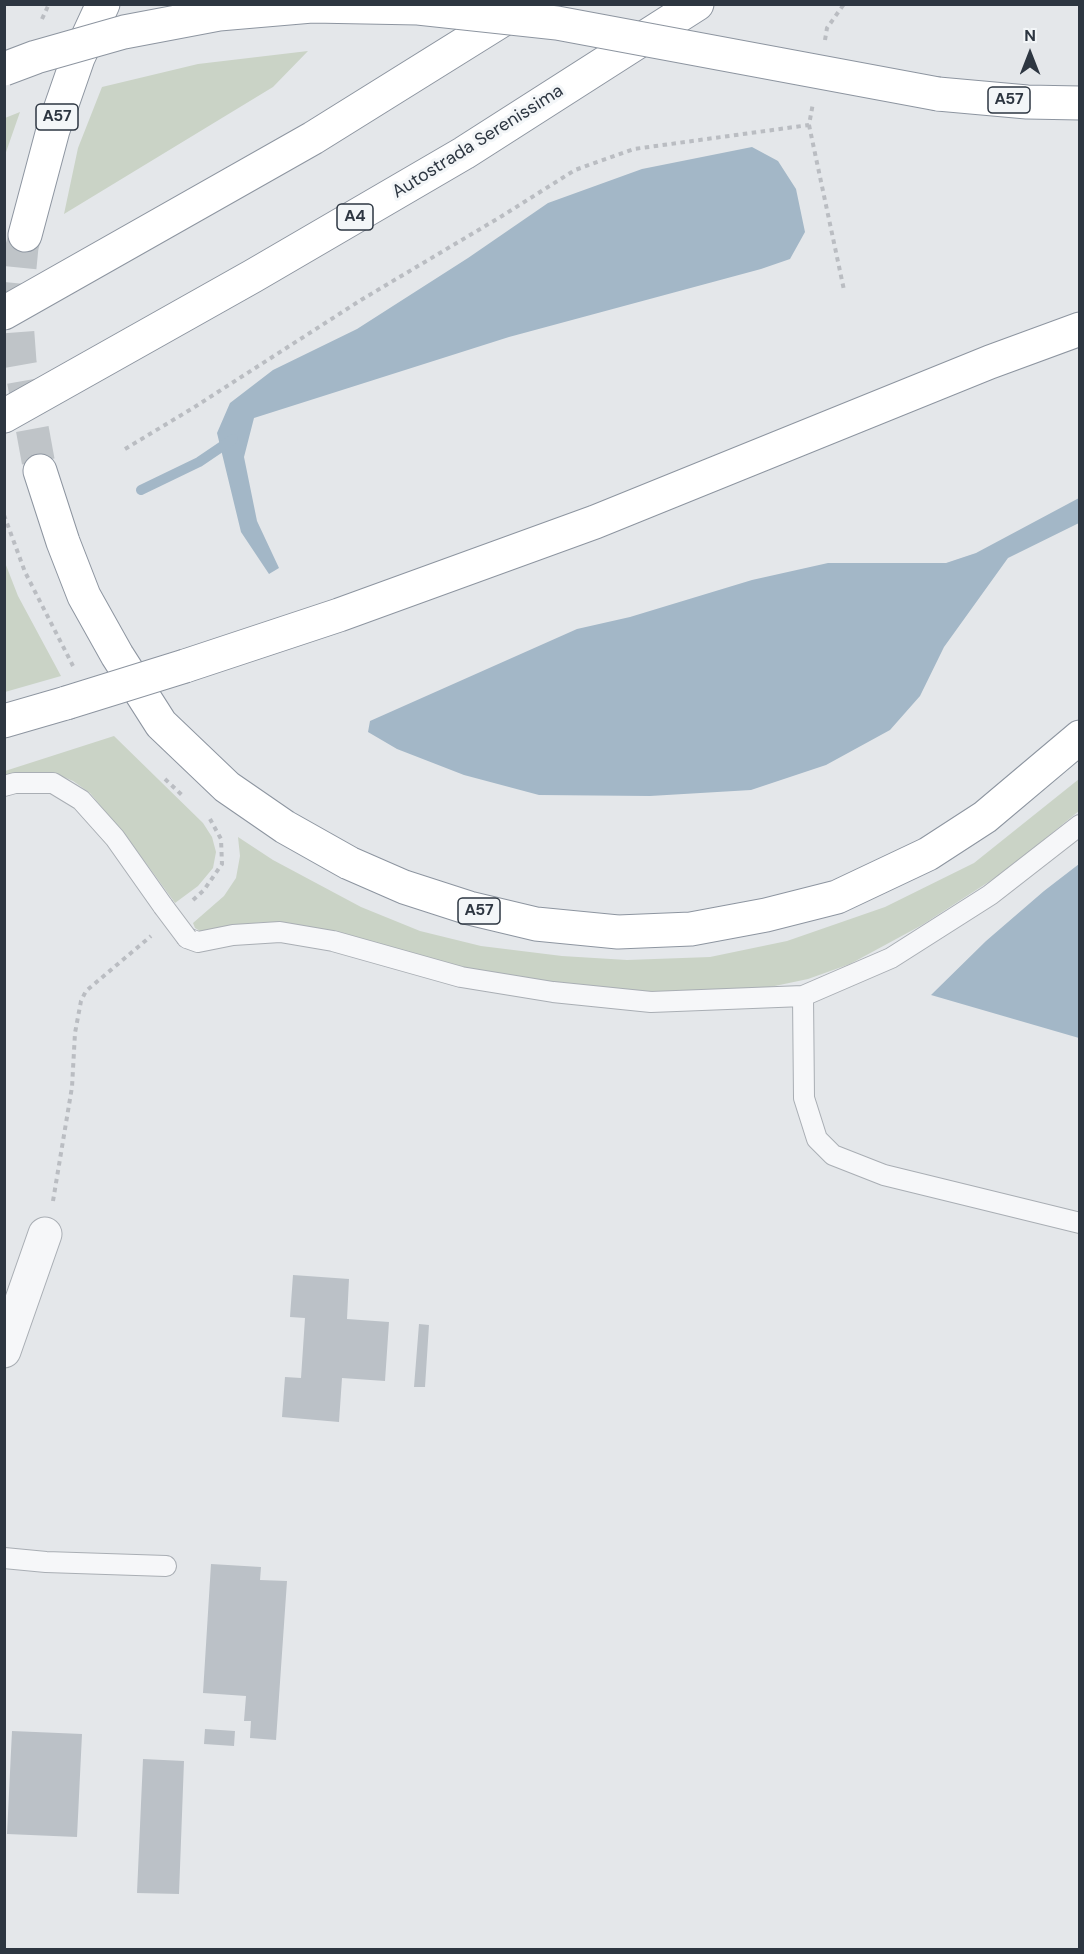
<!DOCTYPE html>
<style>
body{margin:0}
#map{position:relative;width:1084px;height:1954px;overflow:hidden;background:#e4e7ea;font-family:"DM Sans",sans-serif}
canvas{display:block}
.frame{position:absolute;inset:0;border:6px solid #2d3641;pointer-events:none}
.north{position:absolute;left:1000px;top:24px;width:60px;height:60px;-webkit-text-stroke:4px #f3f6f8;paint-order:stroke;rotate:0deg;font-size:16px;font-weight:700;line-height:24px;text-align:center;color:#2d3641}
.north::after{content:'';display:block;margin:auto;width:21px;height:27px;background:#2d3641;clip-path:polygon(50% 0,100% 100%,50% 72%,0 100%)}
</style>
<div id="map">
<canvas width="1084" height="1954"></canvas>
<div class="frame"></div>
<div class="north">N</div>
</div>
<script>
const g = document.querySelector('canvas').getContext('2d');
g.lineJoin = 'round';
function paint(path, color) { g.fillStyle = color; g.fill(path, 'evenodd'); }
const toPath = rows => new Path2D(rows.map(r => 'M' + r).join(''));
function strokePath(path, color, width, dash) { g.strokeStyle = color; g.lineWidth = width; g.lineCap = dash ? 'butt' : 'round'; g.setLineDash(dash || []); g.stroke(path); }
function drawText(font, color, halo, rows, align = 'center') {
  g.font = font + ' "DM Sans",sans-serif'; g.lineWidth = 6; g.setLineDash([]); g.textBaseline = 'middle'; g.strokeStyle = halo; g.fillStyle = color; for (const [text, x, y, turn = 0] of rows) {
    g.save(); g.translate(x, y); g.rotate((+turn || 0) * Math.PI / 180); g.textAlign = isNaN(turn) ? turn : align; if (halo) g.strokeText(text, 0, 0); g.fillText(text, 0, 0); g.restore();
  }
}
paint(toPath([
 [308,51,273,87,64,214,78,148,102,87,198,64],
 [20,112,5,155,5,118],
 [4,560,18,596,61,676,5,692],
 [114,736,203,823,212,837,216,852,213,868,198,886,175,903,132,844,90,793,73,781,56,774,40,772,5,778,5,771],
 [1079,779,1079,811,1004,872,922,925,850,964,808,979,770,987,728,992,682,994,613,990,549,983,456,967,349,936,309,927,268,922,231,925,200,931,195,928,193,923,224,896,236,878,240,856,238,837,273,860,361,907,420,931,481,946,562,956,627,960,710,957,787,941,885,907,974,863]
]), '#cad3c6');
paint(toPath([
 [752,147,778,161,796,189,805,232,790,259,761,269,509,337,254,418,244,457,257,521,279,568,269,574,241,532,217,433,230,403,273,370,357,329,468,258,548,203,642,169],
 [1079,498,1079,523,1008,558,944,647,920,696,890,730,826,765,751,790,650,796,539,795,464,775,397,749,368,732,370,721,577,629,630,617,752,580,828,563,946,563,976,553],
 [1079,864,1079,1038,931,995,986,941,1044,891]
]), '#a3b7c7');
strokePath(toPath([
 [141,490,199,462,233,439]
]), '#a3b7c7', 10);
paint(toPath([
 [293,1275,349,1279,347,1319,389,1322,385,1381,342,1378,339,1422,282,1417,285,1377,301,1378,305,1318,290,1317],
 [419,1324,429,1325,425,1387,414,1387],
 [211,1564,261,1567,260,1580,287,1581,276,1740,250,1738,251,1721,244,1721,246,1696,203,1693],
 [205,1729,235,1731,234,1746,204,1744],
 [12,1731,82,1734,77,1837,7,1834],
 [143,1759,184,1761,179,1894,137,1893]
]), '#bbc1c7');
strokePath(toPath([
 [25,235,22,247,16,308,20,362,40,471]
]), '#bfc4c8', 33, [33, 16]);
const lane = toPath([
 [4,786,15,783,53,783,81,800,115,838,163,906],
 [187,938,198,942,233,935,280,932,333,941,461,977,553,992,651,1002,803,996,891,958,990,895,1080,825],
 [803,996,804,1098,817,1139,833,1155,884,1175,1080,1223],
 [4,1558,46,1562,166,1566]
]);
const street = toPath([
 [4,1351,45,1234]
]);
const highway = toPath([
 [938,94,1027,102,1080,103],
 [25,235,53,130,78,58,103,4],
 [4,313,313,138,520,9],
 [4,416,253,276,464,153,697,4],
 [40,471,63,542,84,596,117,655,161,724,227,787,285,827,349,863,404,887,469,908,536,924,618,932,691,929,766,915,837,897,928,854,985,817,1080,737],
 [185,666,339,615,595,522,990,362,1080,329],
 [4,721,66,703]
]);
strokePath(lane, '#a9aeb4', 22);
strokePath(street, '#a9aeb4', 35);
strokePath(highway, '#8d95a0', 35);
strokePath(toPath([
 [42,19,49,4],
 [825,40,827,28,844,4],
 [809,125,844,290],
 [125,449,193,408,361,300,502,216,575,170,634,149,809,125,813,103],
 [4,515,25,572,73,666],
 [165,779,183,796],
 [193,900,204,890,222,864,221,839,210,819],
 [53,1201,72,1087,75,1033,81,1001,86,991,151,936]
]), '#babdc2', 4, [4.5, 4.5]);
strokePath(lane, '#f6f7f9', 20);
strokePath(street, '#f6f7f9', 33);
strokePath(highway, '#fff', 33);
const laneBridge = toPath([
 [163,906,187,938]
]);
const highwayBridge = toPath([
 [4,69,36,57,124,32,219,14,312,6,418,8,557,23,938,94],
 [66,703,185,666]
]);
strokePath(laneBridge, '#a9aeb4', 22, []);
strokePath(highwayBridge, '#8d95a0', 35, []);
strokePath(laneBridge, '#f6f7f9', 20);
strokePath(highwayBridge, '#fff', 33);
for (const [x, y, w] of [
 [1009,100,42],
 [57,117,42],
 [355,217,36],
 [479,911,42]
]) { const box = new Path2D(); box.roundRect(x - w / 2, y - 13, w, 26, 4.5); g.fillStyle = '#f3f6f8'; g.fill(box); strokePath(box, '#2d3641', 1.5); }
drawText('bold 16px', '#2d3641', null, [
 ["A57",1009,100],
 ["A57",57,117],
 ["A4",355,217],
 ["A57",479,911]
]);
drawText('18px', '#2d3641', '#f3f6f8', [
 ["Autostrada Serenissima",478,142,-32]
]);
</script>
